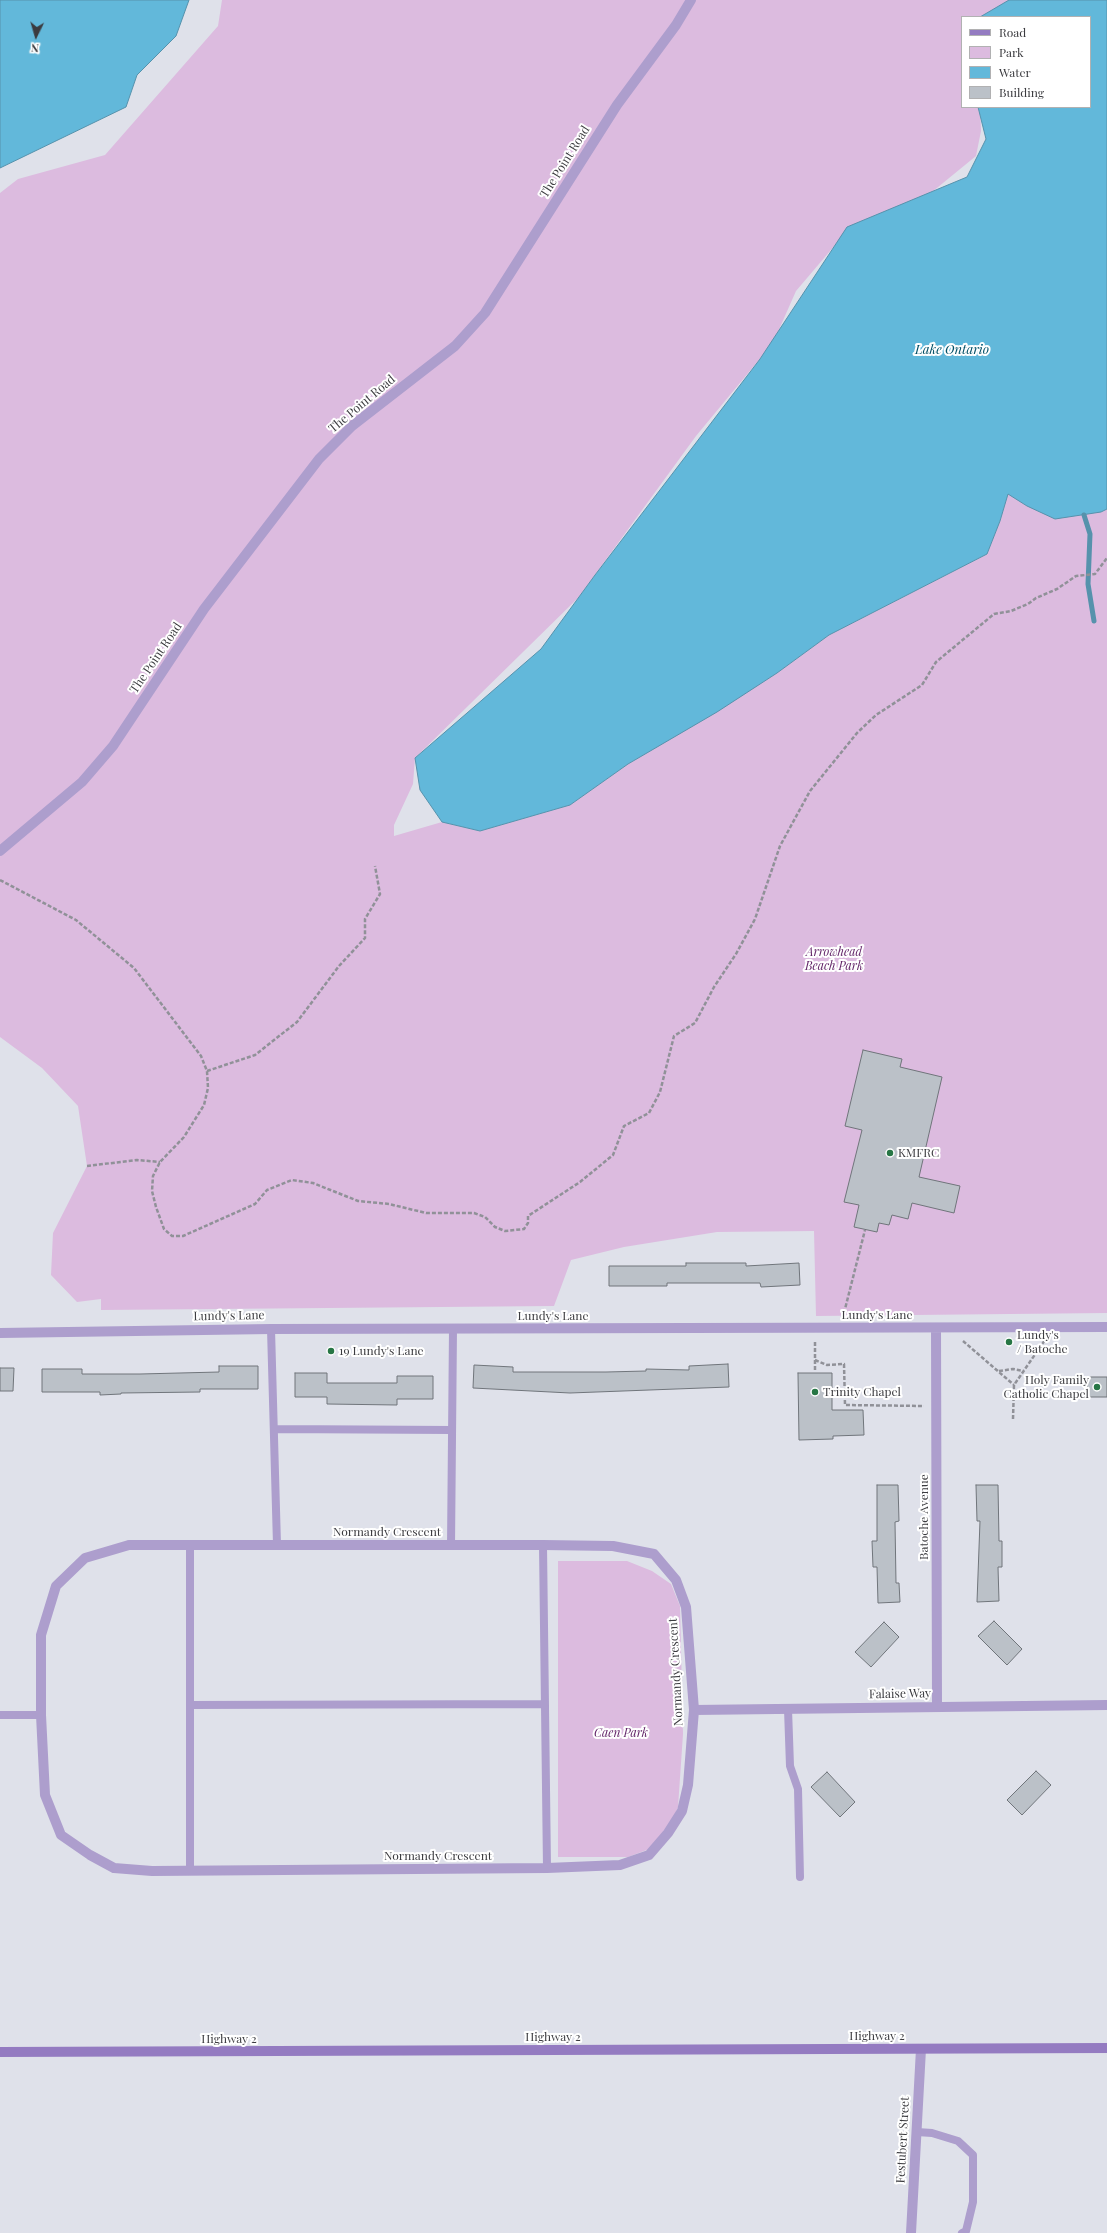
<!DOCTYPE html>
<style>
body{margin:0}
#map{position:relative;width:1107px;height:2233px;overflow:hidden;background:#dfe1ea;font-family:"Playfair Display",serif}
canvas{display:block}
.legend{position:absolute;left:961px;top:16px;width:130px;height:92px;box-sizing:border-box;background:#fff;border:1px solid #b1b1b2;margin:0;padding:5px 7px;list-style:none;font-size:12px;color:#3b3b3f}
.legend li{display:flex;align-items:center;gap:8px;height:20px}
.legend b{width:20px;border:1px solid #b1b1b2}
.north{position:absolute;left:16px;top:16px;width:40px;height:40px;-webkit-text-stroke:3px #fff;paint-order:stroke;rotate:185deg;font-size:11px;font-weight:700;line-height:16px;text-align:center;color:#3b3b3f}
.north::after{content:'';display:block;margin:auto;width:14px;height:18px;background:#3b3b3f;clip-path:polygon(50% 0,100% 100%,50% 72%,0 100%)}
</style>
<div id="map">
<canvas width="1107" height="2233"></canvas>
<ul class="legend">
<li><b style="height:5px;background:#947bc1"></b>Road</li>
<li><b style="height:11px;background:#dcbbdf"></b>Park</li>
<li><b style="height:11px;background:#62b8da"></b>Water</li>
<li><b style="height:11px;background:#bbc1c8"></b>Building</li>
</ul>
<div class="north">N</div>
</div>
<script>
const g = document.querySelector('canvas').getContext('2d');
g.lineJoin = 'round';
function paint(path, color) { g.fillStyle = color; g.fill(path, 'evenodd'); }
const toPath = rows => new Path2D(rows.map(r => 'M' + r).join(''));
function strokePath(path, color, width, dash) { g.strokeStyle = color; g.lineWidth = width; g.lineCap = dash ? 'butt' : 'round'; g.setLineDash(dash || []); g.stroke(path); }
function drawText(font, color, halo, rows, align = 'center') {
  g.font = font + ' "Playfair Display",serif'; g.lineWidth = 4; g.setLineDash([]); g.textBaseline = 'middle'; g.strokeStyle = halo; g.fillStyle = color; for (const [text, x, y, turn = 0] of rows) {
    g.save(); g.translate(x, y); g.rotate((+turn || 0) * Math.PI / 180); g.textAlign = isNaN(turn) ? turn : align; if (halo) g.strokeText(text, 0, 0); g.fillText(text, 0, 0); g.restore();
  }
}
paint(toPath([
 [222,0,1031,0,1007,17,962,17,962,107,980,107,981,131,976,156,921,201,847,231,796,291,773,343,696,436,578,598,415,758,413,784,394,825,394,836,442,822,480,831,570,805,628,764,777,673,829,635,987,554,1000,521,1008,493,1027,506,1101,512,1107,509,1107,1313,816,1316,814,1231,717,1232,624,1247,571,1260,554,1306,101,1310,101,1299,77,1302,51,1275,53,1233,87,1166,78,1106,42,1068,0,1037,0,193,18,179,105,155,218,26],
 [558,1561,627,1561,652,1571,671,1584,680,1606,683,1734,678,1807,668,1833,652,1848,628,1857,558,1857]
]), '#dcbbdf');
const water = toPath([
 [0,0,189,0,176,36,137,75,126,107,0,168,0,0],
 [1009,0,1107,0,1107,509,1101,512,1055,519,1027,506,1008,494,1000,521,987,554,829,635,777,673,717,712,628,764,570,805,480,831,442,822,420,790,415,758,541,649,595,575,760,359,847,227,967,177,986,139,978,107,1090,107,1090,17,980,17,1009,0]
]);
paint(water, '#62b8da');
strokePath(water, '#5692ac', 1);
strokePath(toPath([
 [1084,515,1090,534,1088,584,1094,621]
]), '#5692ac', 5);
const building = toPath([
 [863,1050,902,1059,900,1067,942,1077,919,1177,960,1186,954,1213,912,1203,908,1219,892,1215,889,1225,879,1223,877,1232,854,1227,859,1205,844,1202,862,1130,845,1126,863,1050],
 [686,1263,746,1263,746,1266,799,1263,800,1285,761,1287,760,1283,667,1283,667,1286,609,1286,609,1266,686,1266,686,1263],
 [728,1364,729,1387,570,1393,473,1388,474,1365,513,1367,513,1372,606,1372,646,1371,646,1369,689,1370,689,1366,728,1364],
 [219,1366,258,1366,258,1389,200,1389,200,1392,121,1393,121,1394,100,1395,100,1392,42,1392,42,1369,82,1369,82,1374,140,1374,219,1372,219,1366],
 [0,1368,14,1368,13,1391,0,1391,0,1368],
 [295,1373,327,1373,327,1383,397,1383,397,1376,433,1376,433,1399,397,1399,397,1405,327,1404,327,1397,295,1397,295,1373],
 [798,1373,832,1373,832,1410,863,1410,864,1435,833,1436,833,1439,799,1440,798,1373],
 [1087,1377,1107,1377,1107,1397,1087,1397,1087,1377],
 [877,1485,898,1485,899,1521,895,1522,896,1583,899,1583,900,1602,878,1603,877,1567,873,1567,872,1541,877,1541,877,1485],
 [976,1485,998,1485,999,1541,1002,1541,1002,1567,998,1567,999,1601,977,1602,980,1521,977,1521,976,1485],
 [994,1621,1022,1649,1007,1665,978,1636,994,1621],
 [884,1622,899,1637,871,1667,855,1652,884,1622],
 [1036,1771,1051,1785,1022,1815,1007,1800,1036,1771],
 [827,1772,855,1802,840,1817,811,1787,827,1772]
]);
paint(building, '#bbc1c8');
strokePath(building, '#70757b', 1);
strokePath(toPath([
 [0,880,76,920,134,968,201,1056,207,1071,208,1088,204,1105,184,1137,160,1162,153,1176,152,1191,156,1207,164,1229,172,1236,183,1236,255,1204,267,1190,292,1180,313,1183,358,1201,389,1204,426,1213,474,1213,485,1217,495,1227,505,1231,524,1229,528,1223,528,1216,580,1182,613,1155,624,1126,649,1113,660,1092,674,1036,695,1023,714,987,736,954,755,919,780,846,810,791,857,733,876,715,922,685,936,662,994,614,1011,611,1028,604,1036,598,1057,589,1076,576,1095,574,1107,558],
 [207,1071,255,1055,297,1022,339,966,365,938,365,919,380,894,375,866],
 [87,1166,137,1160,160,1162],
 [844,1313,865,1230],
 [963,1341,1014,1385],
 [815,1360,827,1365,844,1364,845,1405,924,1406],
 [815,1370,815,1341],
 [999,1371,1013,1369,1024,1371],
 [1013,1419,1014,1385,1045,1340]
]), '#909198', 2.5, [4, 2]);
strokePath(toPath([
 [271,1329,277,1545],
 [274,1429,452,1430],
 [190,1545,190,1871],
 [543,1545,547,1868],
 [451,1546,453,1329],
 [190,1705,545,1704],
 [788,1709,790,1766,798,1789,800,1877],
 [0,1715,41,1715],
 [917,2132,932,2133,958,2141,973,2155,973,2202,966,2231,962,2233]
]), '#ad9ecd', 8);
strokePath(toPath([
 [0,851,82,782,113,746,204,609,319,459,352,426,455,346,485,313,617,105,676,25,691,0],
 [936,1328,937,1706],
 [0,1333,271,1329,1107,1327],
 [129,1545,543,1545,613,1546,654,1554,676,1580,686,1607,694,1710,688,1785,682,1811,668,1833,649,1855,620,1865,547,1868,152,1871,114,1868,90,1855,61,1835,45,1795,41,1715,41,1635,56,1586,85,1558,129,1545],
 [694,1710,1107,1705],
 [911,2233,921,2049]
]), '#ad9ecd', 10);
strokePath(toPath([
 [0,2052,1107,2048]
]), '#947bc1', 10);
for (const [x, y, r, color] of [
 [890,1153,4,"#277645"],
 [1009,1342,4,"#277645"],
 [331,1351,4,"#277645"],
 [1097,1387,4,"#277645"],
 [815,1392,4,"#277645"]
]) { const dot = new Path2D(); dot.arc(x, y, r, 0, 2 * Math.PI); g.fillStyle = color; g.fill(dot); strokePath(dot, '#fff', 1.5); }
drawText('12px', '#3b3b3f', '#fff', [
 ["The Point Road",565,162,-58],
 ["The Point Road",362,404,-40],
 ["The Point Road",156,658,-56],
 ["Lundy's Lane",877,1315],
 ["Lundy's Lane",229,1316,-1],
 ["Lundy's Lane",553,1316],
 ["Batoche Avenue",924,1517,-90],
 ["Normandy Crescent",387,1532],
 ["Normandy Crescent",676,1672,-93],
 ["Falaise Way",900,1694,-1],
 ["Normandy Crescent",438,1856],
 ["Highway 2",877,2036],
 ["Highway 2",553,2037],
 ["Highway 2",229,2039],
 ["Festubert Street",903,2140,-87]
]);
drawText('italic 12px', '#632669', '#fff', [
 ["Arrowhead",834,952],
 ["Beach Park",834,966],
 ["Caen Park",621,1733]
]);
drawText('12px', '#3b3b3f', '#fff', [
 ["KMFRC",898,1153],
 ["Lundy's",1017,1335],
 ["/ Batoche",1017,1349],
 ["19 Lundy's Lane",339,1351],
 ["Holy Family",1089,1380,"right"],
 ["Catholic Chapel",1089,1394,"right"],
 ["Trinity Chapel",823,1392]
], 'left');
drawText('italic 13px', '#014f66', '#fff', [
 ["Lake Ontario",952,350]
]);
</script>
